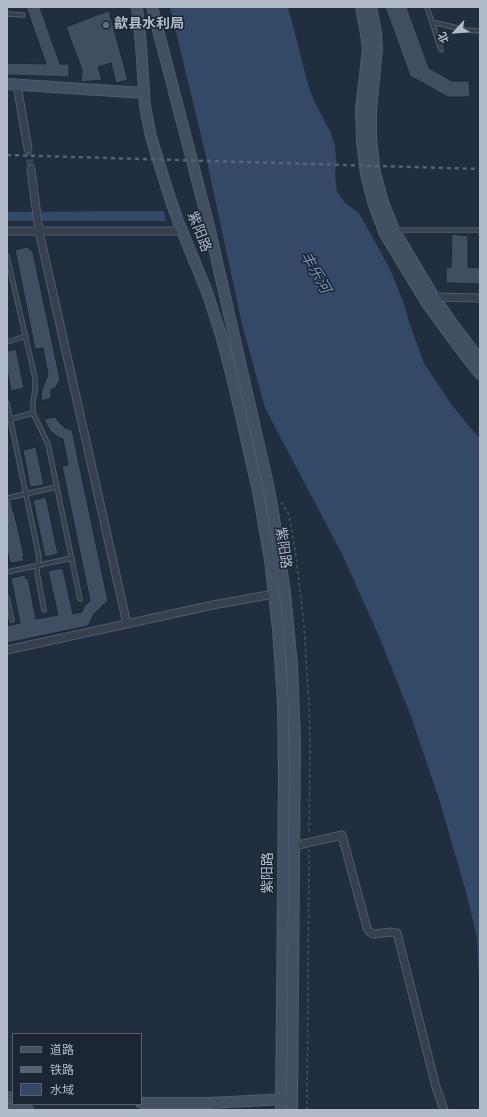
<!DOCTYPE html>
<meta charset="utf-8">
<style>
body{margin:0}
#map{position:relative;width:487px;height:1117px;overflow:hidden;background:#212e40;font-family:"Source Sans 3","Noto Sans SC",sans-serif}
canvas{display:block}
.frame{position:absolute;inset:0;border:8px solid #b2bbca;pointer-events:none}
.legend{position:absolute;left:12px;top:1033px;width:130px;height:72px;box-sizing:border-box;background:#1b2534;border:1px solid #576170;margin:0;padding:5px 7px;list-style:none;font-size:12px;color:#b2bbca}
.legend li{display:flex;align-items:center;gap:8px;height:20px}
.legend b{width:20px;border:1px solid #576170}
.north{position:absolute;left:435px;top:12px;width:40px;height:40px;-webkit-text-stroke:3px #1b2534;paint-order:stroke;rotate:244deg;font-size:11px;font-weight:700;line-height:16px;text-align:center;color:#b2bbca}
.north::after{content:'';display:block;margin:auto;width:14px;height:18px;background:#b2bbca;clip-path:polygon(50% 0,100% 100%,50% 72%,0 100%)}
</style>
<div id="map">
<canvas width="487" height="1117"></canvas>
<div class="frame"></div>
<ul class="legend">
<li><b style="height:5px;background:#434f63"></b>道路</li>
<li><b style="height:5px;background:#576477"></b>铁路</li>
<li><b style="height:11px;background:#344968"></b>水域</li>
</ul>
<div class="north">北</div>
</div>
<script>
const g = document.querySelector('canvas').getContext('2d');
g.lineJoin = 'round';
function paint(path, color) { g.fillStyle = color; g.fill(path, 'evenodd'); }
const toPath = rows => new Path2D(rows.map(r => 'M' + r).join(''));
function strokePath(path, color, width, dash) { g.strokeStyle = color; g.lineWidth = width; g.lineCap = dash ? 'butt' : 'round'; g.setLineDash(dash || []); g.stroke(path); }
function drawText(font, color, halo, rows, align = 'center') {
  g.font = font + ' "Source Sans 3","Noto Sans SC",sans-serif'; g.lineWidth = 3; g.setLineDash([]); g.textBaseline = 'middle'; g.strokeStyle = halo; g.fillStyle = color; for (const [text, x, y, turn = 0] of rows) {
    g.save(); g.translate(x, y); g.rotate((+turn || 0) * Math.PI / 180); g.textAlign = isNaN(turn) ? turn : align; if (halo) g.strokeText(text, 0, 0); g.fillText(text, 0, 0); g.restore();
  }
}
paint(toPath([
 [170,7,288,7,309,88,315,103,330,131,335,146,336,161,335,176,337,192,346,204,359,213,390,269,404,304,409,322,424,363,451,404,480,439,480,1001,477,937,466,892,440,802,411,716,378,634,342,554,265,408,242,324,205,152],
 [164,211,166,221,7,221,7,212]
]), '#344968');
const building = toPath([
 [26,7,40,7,60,64,69,64,69,77,7,75,7,63,46,64,26,7],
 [385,7,407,7,429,68,452,81,469,81,470,97,448,97,410,76,385,7],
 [109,11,128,80,116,83,111,63,98,67,102,80,81,82,82,70,66,27,97,15,109,11],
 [452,234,468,236,468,267,480,268,480,284,446,283,446,267,451,267,452,234],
 [27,247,33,252,60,379,55,389,51,389,51,398,41,401,42,389,48,375,43,348,35,349,15,250,27,247],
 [16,349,24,388,11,391,7,370,7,351,16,349],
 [56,417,57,420,65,428,72,430,108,601,103,605,94,614,88,626,7,643,7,626,20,623,11,578,25,575,26,579,28,578,36,619,58,615,48,571,61,568,61,569,63,569,73,614,82,612,84,607,90,601,62,466,68,465,63,439,58,437,50,431,44,419,56,417],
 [36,447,44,485,30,487,23,450,36,447],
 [46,497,58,554,45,557,33,500,46,497],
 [11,500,13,512,14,512,24,556,23,556,24,561,10,563,7,549,7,501,11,500]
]);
paint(building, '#404e62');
strokePath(building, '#1d2736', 1);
strokePath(toPath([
 [28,149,31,169]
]), '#374355', 7, [7, 3.5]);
const lane = toPath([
 [427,7,441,50],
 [7,14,23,15],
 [432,22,466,30,480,31],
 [395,230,480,230],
 [7,256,35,378,35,390,33,402,33,413,48,444,80,599],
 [7,342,26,336],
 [7,403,39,557,37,572,44,610],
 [7,420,33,413],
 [7,498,57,487],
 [7,572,72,558],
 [7,597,12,620]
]);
const street = toPath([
 [17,85,28,149],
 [31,169,39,231,127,624],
 [7,231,182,231],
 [434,297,480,298],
 [7,650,213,605,274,594],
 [294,846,342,835,367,928,370,932,374,934,391,932,397,933,436,1087,444,1110]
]);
const secondary = toPath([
 [137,7,141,45,145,106,151,137,169,195,178,221,207,292,221,335,233,381,258,491,270,560,278,629,283,703,284,778,281,1110],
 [152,7,209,226,269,489,275,524,285,593,292,665,295,741,292,1110],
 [361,7,366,34,368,49,361,109,362,140,366,175,374,205,385,234,426,302,458,346,480,374],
 [371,7,376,33,377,49,371,110,371,139,375,173,383,202,394,230,434,297,449,319,480,360],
 [7,84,144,93],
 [7,1097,13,1098],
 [141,1103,210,1103,286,1099],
 [7,1109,28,1110]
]);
strokePath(lane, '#515b6a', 5.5);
strokePath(street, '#515b6a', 9);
strokePath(secondary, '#515b6a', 12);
strokePath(toPath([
 [281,502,288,513,290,521,296,556,304,626,309,703,310,741,309,834],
 [307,1110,309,850]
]), '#425a5d', 1.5, [3, 3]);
strokePath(lane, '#36404f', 3.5);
strokePath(street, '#36404f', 7);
strokePath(secondary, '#434f63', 10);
strokePath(toPath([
 [7,155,480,169]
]), '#576477', 2.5, [4, 4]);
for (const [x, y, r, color] of [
 [106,25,4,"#5c6f8a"]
]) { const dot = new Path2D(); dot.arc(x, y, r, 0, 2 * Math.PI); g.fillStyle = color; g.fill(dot); strokePath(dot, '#1b2534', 1.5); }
drawText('bold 14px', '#b2bbca', '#1b2534', [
 ["歙县水利局",114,25]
], 'left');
drawText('14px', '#b2bbca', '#1b2534', [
 ["紫阳路",198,232,69],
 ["紫阳路",282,548,82],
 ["紫阳路",269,873,-90]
]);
drawText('italic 15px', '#7691b5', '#1b2534', [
 ["丰乐河",314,273,60]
]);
</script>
